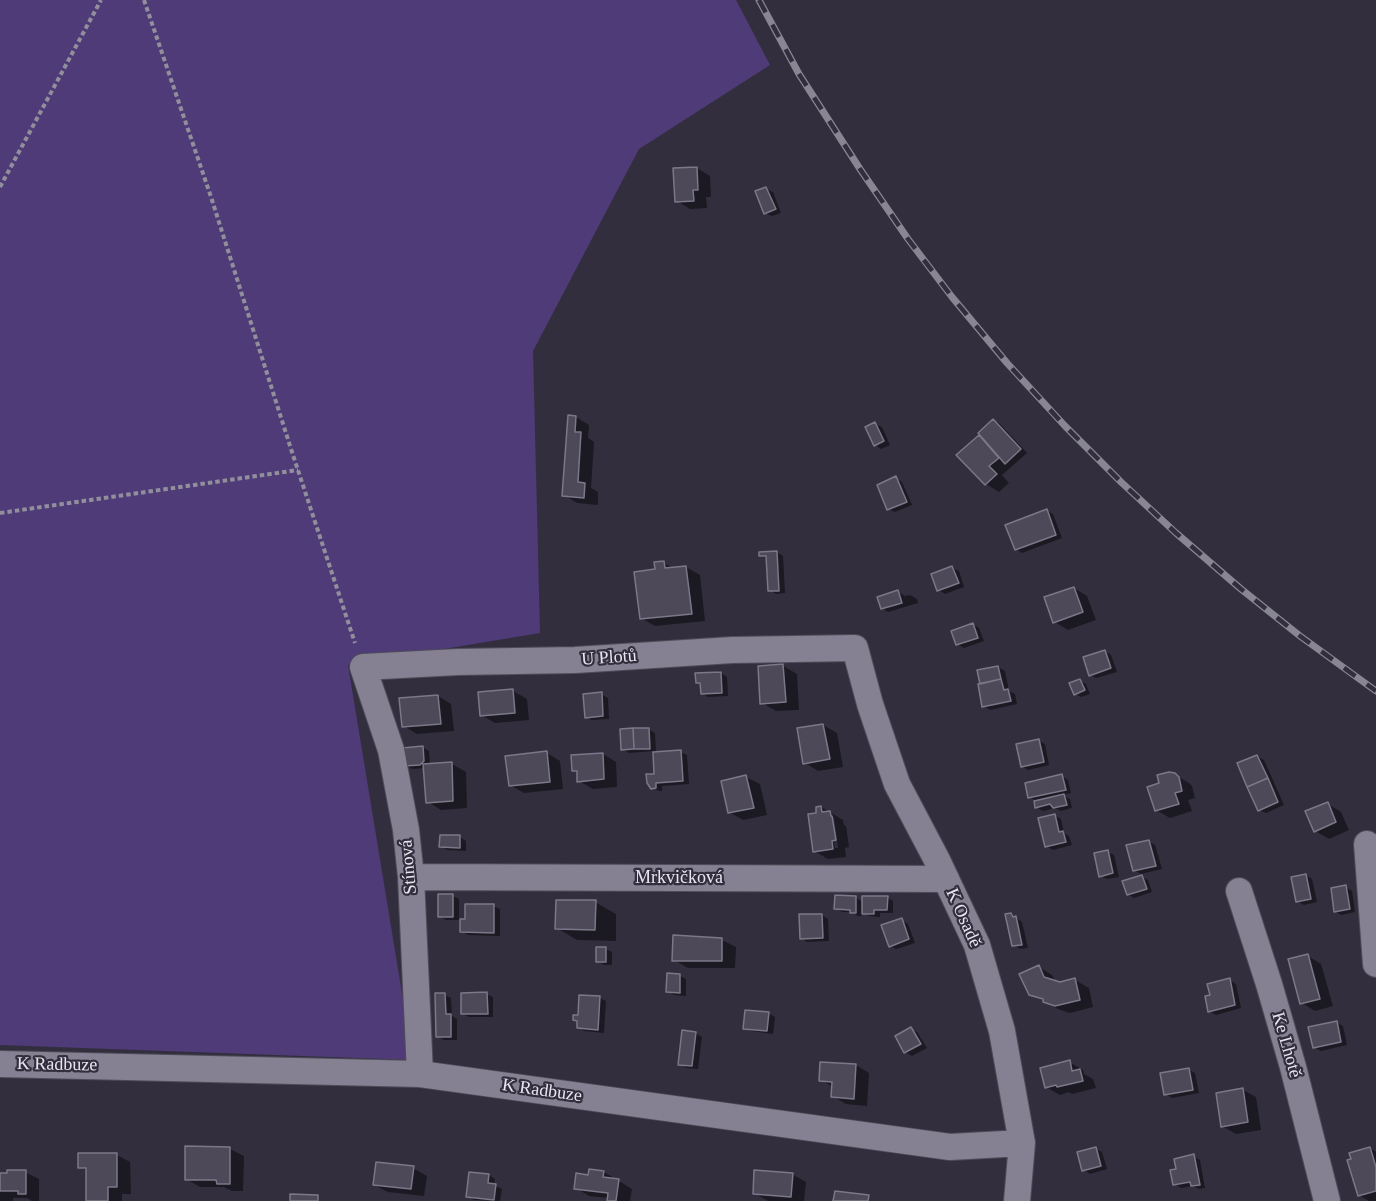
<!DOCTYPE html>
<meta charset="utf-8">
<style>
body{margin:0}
canvas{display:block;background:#322e3d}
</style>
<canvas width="1376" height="1201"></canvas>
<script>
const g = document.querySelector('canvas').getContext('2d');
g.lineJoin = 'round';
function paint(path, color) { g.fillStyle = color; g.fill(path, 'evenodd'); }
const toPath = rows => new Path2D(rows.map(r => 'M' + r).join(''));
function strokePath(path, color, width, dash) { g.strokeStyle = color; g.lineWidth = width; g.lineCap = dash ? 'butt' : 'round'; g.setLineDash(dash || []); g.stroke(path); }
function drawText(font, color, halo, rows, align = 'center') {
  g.font = font + ' "Times New Roman",serif'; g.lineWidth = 4.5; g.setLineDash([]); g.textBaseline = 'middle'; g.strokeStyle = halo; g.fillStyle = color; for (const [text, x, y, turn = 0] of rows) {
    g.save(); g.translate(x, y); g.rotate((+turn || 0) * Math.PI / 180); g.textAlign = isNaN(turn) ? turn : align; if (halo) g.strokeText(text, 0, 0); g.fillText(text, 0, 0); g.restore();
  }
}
paint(toPath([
 [0,0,736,0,770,65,639,149,533,351,540,633,348,665,413,1060,0,1045]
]), '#4e3b77');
paint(toPath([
 [697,168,710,176,711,197,706,197,707,208,690,209,677,201],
 [766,189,773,192,781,213,772,216,765,213],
 [576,417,589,425,588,438,594,442,591,488,598,492,598,505,577,503,564,495],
 [994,420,1000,424,1027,453,1002,475,1009,483,999,492,986,484,959,455,981,435],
 [875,424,882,427,890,445,881,449,875,445],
 [896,478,902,482,912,505,895,512,888,509],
 [1046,510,1053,514,1062,538,1022,553,1016,549],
 [777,552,783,556,785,593,776,594,770,590,767,559,760,555],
 [664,563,674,569,686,567,700,575,705,621,655,626,641,618,656,571],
 [952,568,959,571,964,587,945,594,939,590],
 [1074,588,1087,596,1096,620,1068,630,1055,622],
 [898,592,905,596,910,595,917,599,918,603,888,612,882,608],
 [973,624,979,628,984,641,964,648,957,644],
 [1105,651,1111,655,1117,672,1096,678,1090,675],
 [783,666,797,674,799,710,776,711,762,703],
 [998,667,1005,671,1009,691,1015,694,1017,704,990,710,984,706,982,685],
 [721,673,727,677,728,696,708,697,702,693,702,684,698,682],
 [1080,681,1086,684,1090,694,1081,697,1075,694],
 [513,691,527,699,529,720,495,723,481,715],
 [601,694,608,698,609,719,592,720,586,717],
 [438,696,451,704,454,731,417,734,404,726],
 [823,725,837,733,843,767,818,771,805,763],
 [648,729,655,733,656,753,680,752,687,755,689,784,662,786,662,791,659,791,652,787,656,775,654,751,629,753,622,749],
 [1038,740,1045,744,1049,765,1028,770,1022,766],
 [422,747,429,751,430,765,452,764,466,772,467,808,441,810,428,802,425,768,412,769,406,766],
 [547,753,560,761,563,789,524,793,510,785],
 [603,754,616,762,617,787,593,789,579,781,578,773,573,770],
 [1257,756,1264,760,1284,805,1266,813,1259,810],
 [1174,774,1189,783,1192,786,1195,798,1188,800,1192,811,1170,818,1156,810,1161,785],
 [1062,776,1068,780,1071,793,1062,795,1070,799,1072,808,1061,811,1055,808,1043,811,1036,807,1035,800,1029,797],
 [746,777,760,784,767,815,743,820,729,812],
 [1328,804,1341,812,1349,830,1329,839,1315,831],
 [821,807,843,820,844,825,846,826,849,847,845,848,846,857,828,859,814,851,818,814],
 [831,817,834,817,838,848,835,848],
 [1054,815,1061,819,1064,833,1069,836,1072,845,1053,850,1046,846],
 [460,837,466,841,466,851,447,850,441,846],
 [1148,841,1155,845,1162,869,1141,874,1134,870],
 [1108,852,1114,855,1119,877,1107,879,1101,876],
 [1306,875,1312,879,1317,902,1304,905,1297,901],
 [1142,877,1148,880,1152,892,1134,898,1128,894],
 [1346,887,1352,891,1355,912,1341,915,1335,911],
 [440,896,453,896,459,899,459,920,446,920,440,916],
 [855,897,863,902,887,897,893,901,893,913,880,913,880,917,869,916,862,912,862,916,858,916,851,912,842,912,836,908],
 [595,902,616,914,616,941,577,940,557,928],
 [493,906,500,909,500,936,468,935,462,931,467,921],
 [1011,914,1022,922,1028,948,1020,949,1014,945],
 [822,915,828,919,829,941,807,942,801,938,800,916],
 [901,920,908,924,915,943,896,949,890,946],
 [706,939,722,940,736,947,735,968,688,968,674,960],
 [606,949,612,952,612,965,604,965,597,961],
 [1308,956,1321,964,1333,1006,1315,1011,1302,1003],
 [1039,967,1052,975,1056,982,1060,984,1075,980,1089,988,1093,1007,1070,1013,1058,1009,1030,993],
 [680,976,686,979,686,996,674,995,668,991],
 [1230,980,1236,984,1241,1008,1216,1015,1209,1011,1212,996],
 [486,994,493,997,493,1017,469,1017,463,1014],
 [445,995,451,998,452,1016,457,1019,457,1040,444,1040,437,1036],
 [600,998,606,1001,604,1033,584,1031,578,1027,579,1017],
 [768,1013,775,1017,773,1034,751,1031,744,1028],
 [1336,1022,1343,1026,1347,1045,1321,1051,1314,1047],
 [911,1029,917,1032,927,1048,912,1056,905,1052],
 [695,1033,702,1037,698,1069,686,1068,680,1064],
 [1069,1062,1083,1070,1084,1074,1093,1079,1096,1088,1072,1094,1069,1092,1060,1095,1046,1087],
 [856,1065,869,1073,867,1106,846,1104,832,1096,833,1087,821,1080],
 [1188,1069,1195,1073,1199,1093,1172,1098,1166,1094],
 [1243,1090,1256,1097,1261,1130,1236,1134,1222,1126],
 [1370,1148,1376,1152,1376,1201,1369,1201,1359,1195],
 [230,1149,244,1156,243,1191,232,1191,224,1187,200,1187,186,1179],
 [1096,1149,1102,1152,1107,1169,1090,1174,1084,1170],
 [117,1155,130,1162,131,1194,122,1194,122,1201,88,1201,88,1171,80,1167],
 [1193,1156,1200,1160,1205,1188,1199,1189,1193,1186,1181,1188,1175,1184,1178,1170],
 [413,1168,427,1176,424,1196,388,1192,374,1185],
 [25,1172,39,1179,39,1201,32,1201,27,1198,13,1198,13,1201,0,1201,0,1175],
 [604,1172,632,1189,630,1201,608,1201,609,1198,589,1196,576,1188,589,1177],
 [792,1174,806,1182,804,1201,768,1201,754,1193],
 [489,1175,495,1179,494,1185,502,1189,500,1201,474,1200,468,1196]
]), '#0007');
const building = toPath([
 [697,167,698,190,693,190,694,201,675,202,673,168,697,167],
 [766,187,776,209,764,214,755,191,766,187],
 [568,415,576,416,575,432,581,432,578,482,585,483,584,498,562,496,568,415],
 [993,419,1021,449,1005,464,978,433,993,419],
 [875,422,884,441,874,446,865,427,875,422],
 [979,435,999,458,989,466,997,474,985,485,956,455,979,435],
 [896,476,907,502,887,510,877,485,896,476],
 [1047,509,1056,535,1015,550,1005,525,1047,509],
 [777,551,779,591,768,591,766,556,759,556,759,552,777,551],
 [664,561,665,568,686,566,692,614,640,619,634,572,655,569,654,562,664,561],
 [952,566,959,583,937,591,931,574,952,566],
 [1074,587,1083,612,1053,623,1044,597,1074,587],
 [898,590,902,603,881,609,877,597,898,590],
 [973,623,978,638,956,645,951,631,973,623],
 [1105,650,1111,668,1089,676,1083,657,1105,650],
 [783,664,786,702,760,704,758,666,783,664],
 [998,666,1001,679,980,684,977,670,998,666],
 [721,672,722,693,701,694,700,683,696,683,695,673,721,672],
 [1001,679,1004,690,1008,689,1011,701,982,707,978,684,1001,679],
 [1080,679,1085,690,1074,695,1069,683,1080,679],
 [513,689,515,713,480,716,478,692,513,689],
 [602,692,603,716,585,718,583,694,602,692],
 [438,695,441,724,402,727,399,698,438,695],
 [823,724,830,759,803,764,797,728,823,724],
 [633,728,649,728,650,749,634,749,633,728],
 [633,728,634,749,621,750,620,729,633,728],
 [1039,739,1044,762,1021,767,1016,744,1039,739],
 [423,746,424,761,420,765,404,766,402,748,423,746],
 [681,750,683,781,656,783,656,788,651,789,647,783,646,774,654,774,653,752,681,750],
 [547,751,550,782,509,786,505,756,547,751],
 [603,753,604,779,577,782,577,771,572,771,571,755,603,753],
 [1257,755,1268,778,1247,787,1237,763,1257,755],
 [452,762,453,801,426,803,423,764,452,762],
 [1169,772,1175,773,1179,777,1182,791,1175,793,1179,804,1155,811,1147,787,1159,783,1157,775,1169,772],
 [1062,774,1066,790,1028,798,1025,783,1062,774],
 [746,775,754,808,728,813,721,781,746,775],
 [1268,778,1278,802,1258,811,1247,787,1268,778],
 [1064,794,1067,805,1053,808,1050,804,1035,808,1034,801,1064,794],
 [1328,802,1336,822,1314,832,1305,811,1328,802],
 [821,806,822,812,830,811,831,816,832,816,836,840,832,841,833,849,813,852,808,814,816,813,816,807,821,806],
 [1055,814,1059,832,1063,831,1066,842,1045,847,1038,818,1055,814],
 [440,835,460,835,460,848,439,847,440,835],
 [1149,840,1156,866,1133,871,1126,845,1149,840],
 [1108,850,1113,873,1099,877,1094,853,1108,850],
 [1306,874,1311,899,1296,902,1291,877,1306,874],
 [1142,875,1147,889,1127,895,1122,881,1142,875],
 [1346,885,1350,909,1334,912,1331,888,1346,885],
 [438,894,453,894,453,917,438,917,438,894],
 [835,895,856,896,856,913,850,913,850,910,834,909,835,895],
 [862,896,888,896,887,910,874,910,874,914,862,914,862,896],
 [556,900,596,900,595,930,555,929,556,900],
 [465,904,494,904,494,933,460,932,460,919,465,919,465,904],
 [1011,913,1013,917,1016,916,1022,945,1012,946,1005,914,1011,913],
 [799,914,822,914,823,938,800,939,799,914],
 [902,918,909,939,889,947,881,925,902,918],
 [673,935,722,938,722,961,672,961,673,935],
 [596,947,606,947,606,962,596,962,596,947],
 [1308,954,1320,999,1300,1004,1288,959,1308,954],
 [1039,965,1044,977,1060,982,1075,978,1080,1000,1055,1006,1043,1002,1043,999,1029,995,1019,974,1039,965],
 [667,973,680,974,680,993,666,992,667,973],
 [1230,978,1235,1005,1208,1012,1205,996,1210,995,1207,984,1230,978],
 [487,992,488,1014,461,1014,461,993,487,992],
 [435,993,445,993,446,1014,451,1014,451,1037,436,1037,435,993],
 [579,995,600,996,598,1030,577,1028,577,1021,573,1020,573,1015,578,1015,579,995],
 [745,1010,769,1012,767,1031,743,1029,745,1010],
 [1337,1021,1341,1042,1313,1048,1308,1027,1337,1021],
 [911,1027,921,1044,904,1053,895,1036,911,1027],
 [682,1030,696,1032,692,1066,678,1065,682,1030],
 [1070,1060,1072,1071,1080,1069,1083,1081,1057,1087,1056,1085,1045,1088,1040,1068,1070,1060],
 [820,1062,856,1064,854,1099,831,1097,832,1082,819,1081,820,1062],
 [1189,1068,1193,1090,1164,1095,1160,1073,1189,1068],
 [1243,1088,1248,1122,1221,1127,1216,1093,1243,1088],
 [185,1146,230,1147,230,1184,217,1184,216,1180,185,1180,185,1146],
 [1096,1147,1101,1166,1082,1171,1077,1152,1096,1147],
 [1370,1147,1376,1167,1376,1191,1358,1196,1347,1160,1351,1159,1349,1153,1370,1147],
 [78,1153,117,1153,117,1187,108,1187,108,1201,86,1201,86,1168,78,1168,78,1153],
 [1194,1154,1200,1185,1191,1186,1190,1182,1173,1185,1170,1170,1176,1169,1174,1159,1194,1154],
 [376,1162,414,1166,411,1189,373,1185,376,1162],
 [589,1169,604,1171,603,1177,619,1179,616,1201,607,1201,608,1193,574,1189,576,1173,588,1175,589,1169],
 [7,1170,26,1170,26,1194,18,1194,18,1191,0,1191,0,1173,7,1173,7,1170],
 [754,1170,793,1173,791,1197,753,1194,754,1170],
 [469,1172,489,1174,488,1183,496,1184,494,1200,466,1197,469,1172],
 [835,1191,869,1195,868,1201,833,1201,835,1191],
 [290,1194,318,1195,318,1201,290,1201,290,1194]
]);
paint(building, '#4d4959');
strokePath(building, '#7c7789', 1.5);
const street = toPath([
 [1367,844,1376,964],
 [411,877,946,879],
 [1239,891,1269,984,1293,1067,1327,1201],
 [0,1064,420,1074,950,1147,1022,1143],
 [420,1074,411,877,406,830,391,750,363,667,458,662,575,660,732,650,855,648,870,704,897,784,937,860,977,945,1002,1031,1022,1143,1017,1201]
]);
strokePath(street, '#4f4c59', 28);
strokePath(toPath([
 [144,0,211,197,291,449,355,643],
 [0,187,101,0],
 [0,513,298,470]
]), '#928f9c', 4, [4.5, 3]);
strokePath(street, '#858092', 26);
const rail = toPath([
 [759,0,799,74,860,169,908,239,952,297,1007,363,1065,426,1121,482,1176,533,1241,589,1300,636,1376,691]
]);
strokePath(rail, '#898693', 7);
strokePath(rail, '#322e3d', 4.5, [14]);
drawText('18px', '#e7e5ef', '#322e3d', [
 ["U Plotů",609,658,-4],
 ["Stínová",409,867,-95],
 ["Mrkvičková",679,878],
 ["K Osadě",963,918,66],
 ["Ke Lhotě",1286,1045,74],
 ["K Radbuze",57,1065,1],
 ["K Radbuze",542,1091,8]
]);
</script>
